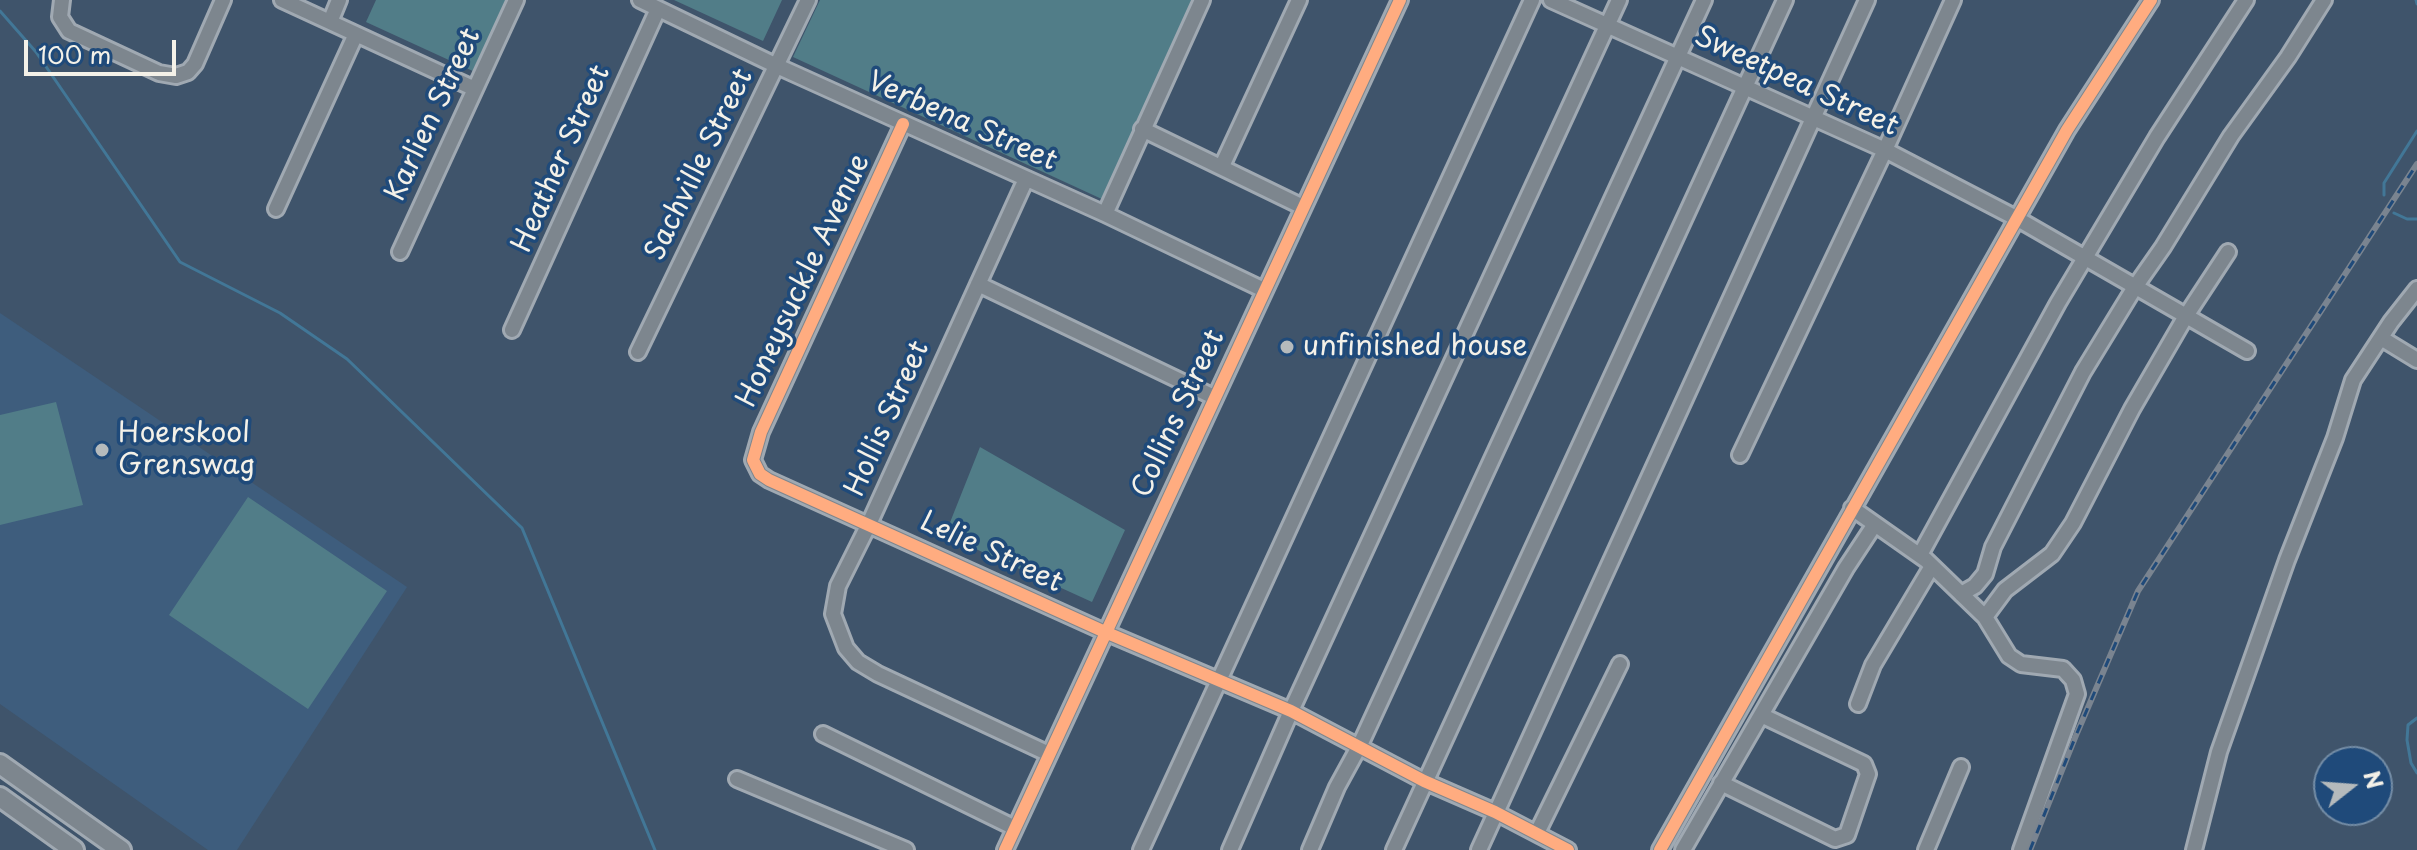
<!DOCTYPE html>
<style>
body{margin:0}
#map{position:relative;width:2417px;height:850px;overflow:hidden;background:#3f546b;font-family:"Playpen Sans",sans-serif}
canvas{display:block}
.north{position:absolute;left:2313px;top:746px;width:80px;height:80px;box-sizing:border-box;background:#1f4a7a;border:2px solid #748da6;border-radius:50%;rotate:73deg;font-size:22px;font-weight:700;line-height:32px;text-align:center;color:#f4f1e8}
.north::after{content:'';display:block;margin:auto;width:28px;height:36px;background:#b5babc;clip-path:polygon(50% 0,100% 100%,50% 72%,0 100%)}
.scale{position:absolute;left:24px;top:40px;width:152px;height:36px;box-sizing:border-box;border:4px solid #f4f1e8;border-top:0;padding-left:10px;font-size:24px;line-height:28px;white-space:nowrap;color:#f4f1e8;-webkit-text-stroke:6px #1f4a7a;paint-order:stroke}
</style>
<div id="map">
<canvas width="2417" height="850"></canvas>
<div class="north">N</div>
<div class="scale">100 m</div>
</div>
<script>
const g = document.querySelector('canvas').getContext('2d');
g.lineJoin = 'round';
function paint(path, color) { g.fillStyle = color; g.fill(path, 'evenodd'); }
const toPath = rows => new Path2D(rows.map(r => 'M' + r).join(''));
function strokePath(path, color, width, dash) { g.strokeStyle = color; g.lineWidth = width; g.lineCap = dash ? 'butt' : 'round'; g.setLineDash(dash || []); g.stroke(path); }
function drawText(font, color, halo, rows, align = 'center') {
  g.font = font + ' "Playpen Sans",sans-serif'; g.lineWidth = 7; g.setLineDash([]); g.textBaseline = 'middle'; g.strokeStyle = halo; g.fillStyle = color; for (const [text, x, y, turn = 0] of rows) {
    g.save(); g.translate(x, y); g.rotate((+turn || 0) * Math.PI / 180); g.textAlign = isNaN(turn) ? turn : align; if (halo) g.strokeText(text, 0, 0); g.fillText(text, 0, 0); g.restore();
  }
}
paint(toPath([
 [0,313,407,587,237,850,208,850,0,704]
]), '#3e5d7d');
paint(toPath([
 [376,0,507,0,475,72,366,22],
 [674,0,782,0,763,41],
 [820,0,1195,0,1104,200,793,57],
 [56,402,83,505,0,525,0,415],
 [980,447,1125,530,1092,602,945,535],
 [248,497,387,591,308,709,169,615]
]), '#517d88');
strokePath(toPath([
 [2416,0,2417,4],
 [0,11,36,52,180,262,280,313,347,359,522,528,655,850],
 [2384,195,2384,183,2417,131],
 [2394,213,2407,219,2417,219],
 [2417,718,2408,725,2407,740,2411,763,2417,773]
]), '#427797', 3);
const minor = toPath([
 [62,0,60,17,69,31,159,73,176,76,188,72,195,64,223,0],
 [282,0,475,89],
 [640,0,777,66,1105,214,1264,290],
 [1551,0,1885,150,2016,218,2247,351],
 [330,22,339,0],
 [903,124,761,432,753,460,760,474,769,480,1105,632,1291,711,1424,781,1495,812,1568,850],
 [1142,129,1303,207],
 [1222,166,1299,0],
 [1026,179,869,524,838,586,833,614,846,648,858,662,878,674,1049,754],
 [276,209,356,34],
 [1105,214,1202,0],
 [400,252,516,0],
 [978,284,1214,397],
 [512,330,658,9],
 [2381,338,2417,360],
 [638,352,808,0],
 [1740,455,1885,150,1953,0],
 [1852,508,1926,560,1985,617,2009,656,2021,664,2063,669,2073,680,2077,694,2021,850],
 [1920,555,2058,303,2157,137,2246,0],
 [1961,594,1975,586,1985,574,1993,547,2083,372,2135,287,2163,247,2231,136,2288,57,2324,0],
 [1985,617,2005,590,2052,554,2073,523,2132,409,2186,316,2228,252],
 [1858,704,1873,665,1932,566],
 [823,734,1015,828],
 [737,779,906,850],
 [1721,783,1835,839,1847,835,1868,774,1864,764,1761,715],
 [1537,833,1620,664],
 [1005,850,1400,0],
 [1141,850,1532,0],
 [1230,850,1291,711,1619,0],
 [1310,850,1337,787,1360,745,1704,0],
 [1394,850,1785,0],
 [1479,850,1867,0],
 [1660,850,2067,130,2151,0],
 [1683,850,1846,568,1875,524],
 [1926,850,1961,767],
 [2194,850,2219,752,2287,560,2335,438,2353,380,2391,322,2417,289]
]);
const major = toPath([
 [0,764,121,850],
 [0,797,74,850]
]);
strokePath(minor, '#a0a9b2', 20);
strokePath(major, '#a0a9b2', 24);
strokePath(minor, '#7d868e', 14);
strokePath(major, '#7d868e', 18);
const rail = toPath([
 [2030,850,2077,733,2138,591,2417,164]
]);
strokePath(rail, '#7a8490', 6);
strokePath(rail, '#1f4a7a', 3, [9]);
strokePath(toPath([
 [903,124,761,432,753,460,760,474,769,480,1105,632,1291,711,1424,781,1495,812,1568,850],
 [1005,850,1400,0],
 [1660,850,2067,130,2151,0]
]), '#ffac80', 12);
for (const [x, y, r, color] of [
 [1287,347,8,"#b5babc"],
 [102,450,8,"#b5babc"]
]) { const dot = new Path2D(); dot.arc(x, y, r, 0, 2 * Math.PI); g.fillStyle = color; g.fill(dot); strokePath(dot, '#1f4a7a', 3); }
drawText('28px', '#f4f1e8', '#1f4a7a', [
 ["Sweetpea Street",1796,82,25],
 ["Karlien Street",434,115,-65],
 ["Verbena Street",962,122,24],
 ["Heather Street",562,159,-66],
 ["Sachville Street",700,165,-64],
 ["Honeysuckle Avenue",804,281,-65],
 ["Collins Street",1179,414,-65],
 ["Hollis Street",888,419,-66],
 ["Lelie Street",991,553,25]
]);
drawText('28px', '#f4f1e8', '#1f4a7a', [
 ["unfinished house",1303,347],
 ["Hoerskool",118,434],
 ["Grenswag",118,466]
], 'left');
</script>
